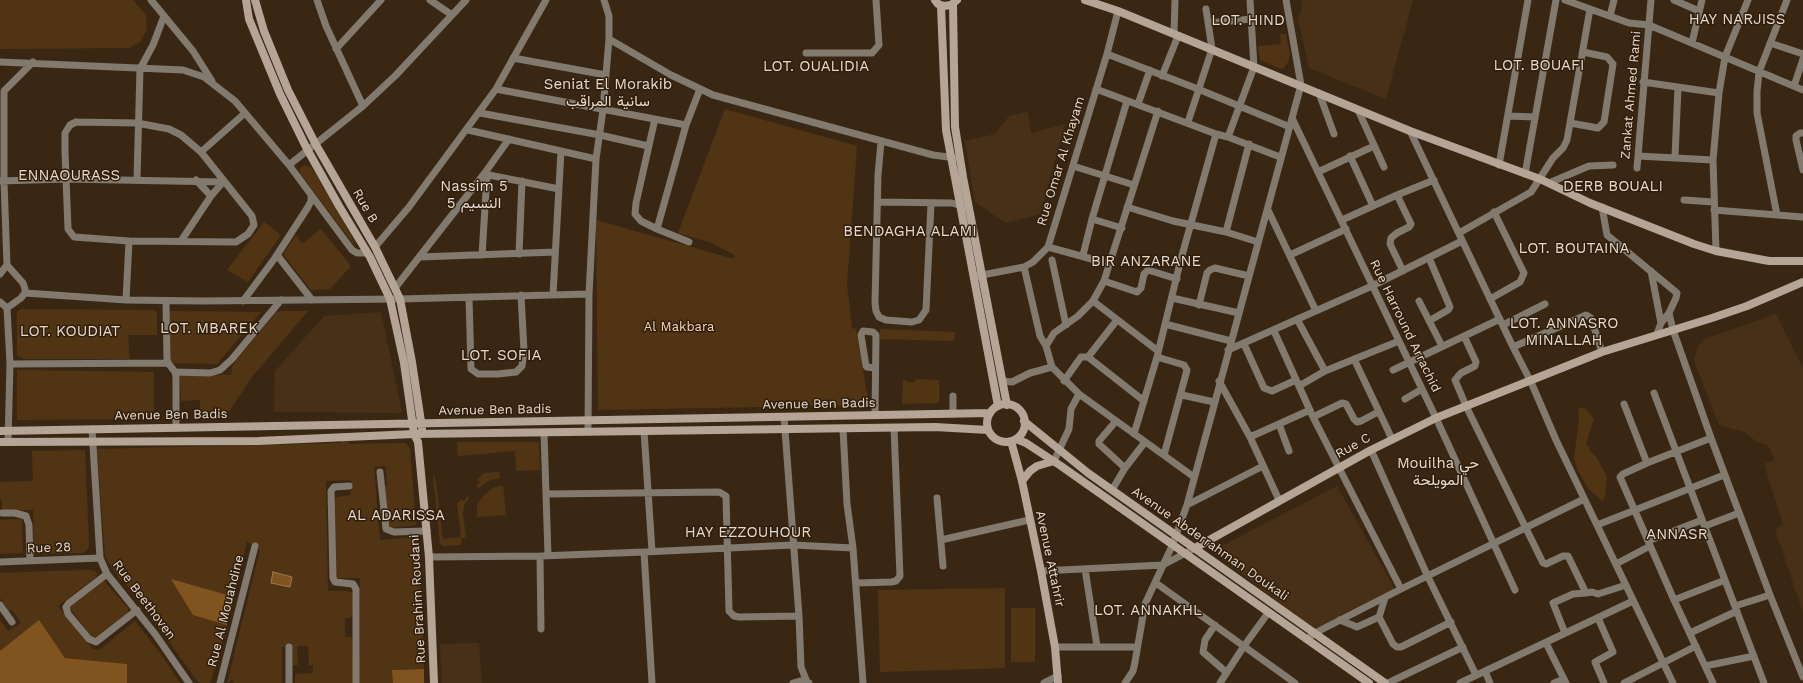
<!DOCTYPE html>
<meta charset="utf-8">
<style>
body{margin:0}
canvas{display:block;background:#392714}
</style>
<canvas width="1803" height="683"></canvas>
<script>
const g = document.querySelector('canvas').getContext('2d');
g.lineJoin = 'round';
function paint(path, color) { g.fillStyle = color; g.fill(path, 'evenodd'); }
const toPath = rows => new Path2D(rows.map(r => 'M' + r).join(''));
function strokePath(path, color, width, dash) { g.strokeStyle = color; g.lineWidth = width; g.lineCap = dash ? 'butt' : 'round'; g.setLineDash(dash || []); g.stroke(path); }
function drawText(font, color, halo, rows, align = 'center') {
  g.font = font + ' "Work Sans",Vazirmatn,sans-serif'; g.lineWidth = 3; g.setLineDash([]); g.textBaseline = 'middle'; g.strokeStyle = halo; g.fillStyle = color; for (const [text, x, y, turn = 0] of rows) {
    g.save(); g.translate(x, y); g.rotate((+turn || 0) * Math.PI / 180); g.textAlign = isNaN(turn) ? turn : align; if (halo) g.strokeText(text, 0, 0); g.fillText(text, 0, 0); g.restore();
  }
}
paint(toPath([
 [1301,0,1413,0,1386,99,1309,68,1298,19,1302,9],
 [1028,112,1031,133,1065,124,1040,214,1006,223,975,202,965,141,995,134,1009,116],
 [381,312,402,413,274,412,275,371,324,316],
 [1776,314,1803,369,1803,613,1775,529,1783,524,1764,464,1775,459,1768,445,1757,442,1744,432,1719,425,1694,360,1698,346,1705,339],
 [1337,486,1395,590,1316,631,1212,551],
 [479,643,482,683,442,683,440,644]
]), '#473017');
paint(toPath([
 [0,0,133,0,146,15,147,30,140,42,129,48,0,49],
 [1280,34,1286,34,1290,54,1288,62,1284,68,1281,69,1260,60,1258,46,1281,44],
 [725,109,857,146,847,285,852,328,856,329,869,405,598,410,596,220,734,259,735,255,709,242,678,233],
 [304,165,310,167,315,173,352,237,357,249,300,173,300,168],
 [264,222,281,235,248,282,227,270],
 [321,229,351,266,330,289,311,290,283,254,296,235,302,244],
 [21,309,154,310,157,313,157,335,128,335,130,359,24,359,17,355,17,312],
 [170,311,261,312,217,364,170,363],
 [281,311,308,311,252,377,226,416,200,417,200,400,181,401,180,375,231,375,232,367,235,362,272,317,276,312],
 [880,329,955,332,954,341,880,339],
 [17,370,154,372,154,419,17,420],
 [916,379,939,380,939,403,902,404,903,380,906,380,907,382,915,382],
 [1578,407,1586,409,1594,419,1586,443,1591,452,1597,458,1607,477,1605,497,1602,501,1588,488,1578,471,1574,458,1579,420],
 [341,438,348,438,349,444,405,443,410,448,416,525,389,528,383,486,387,486,386,466,374,467,380,540,415,537,418,539,424,669,393,670,393,683,359,683,360,578,335,578,333,500,337,497,351,495,351,480,326,481,328,591,347,591,353,593,354,615,349,618,345,619,345,637,351,637,354,641,353,683,295,683,295,674,313,673,313,665,309,665,308,646,297,646,298,665,293,665,293,647,282,647,282,683,234,683,232,680,227,683,260,549,247,542,227,625,211,682,210,683,199,683,140,602,122,579,120,580,105,557,97,449,341,443],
 [457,442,539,442,540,470,516,471,515,451,458,456],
 [85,450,89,546,87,550,83,553,34,554,33,510,2,510,2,500,0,499,0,482,33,481,32,451],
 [499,472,500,478,488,481,479,488,476,486,480,482,477,480,484,473],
 [433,476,435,476,443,539,461,537,457,504,461,499,464,501,468,496,469,498,464,506,463,514,466,537,461,538,461,545,443,546,440,544],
 [503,485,506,515,477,517,477,505,482,497,493,488],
 [22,519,23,553,0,554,0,520],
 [52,571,89,570,95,571,97,573,96,577,58,606,93,649,99,650,135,621,158,650,180,683,127,683,127,664,65,658,39,621,0,651,0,620,8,631,21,623,12,610,9,611,0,598,0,573],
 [104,581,128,608,128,613,98,639,92,637,69,607],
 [1005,588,1005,668,880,672,878,590],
 [1011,608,1035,608,1035,662,1011,662]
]), '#503414');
paint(toPath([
 [171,579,234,597,227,625,193,615],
 [39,620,65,658,127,664,127,683,0,683,0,651],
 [424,669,424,683,393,683,392,670]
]), '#81531e');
const water = toPath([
 [273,572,292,577,290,587,271,583,273,572]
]);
paint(water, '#81531e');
strokePath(water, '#9f7c53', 1);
strokePath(toPath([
 [151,0,193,51,212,81],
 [317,0,326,26,363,106],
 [430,0,452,15],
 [1565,0,1629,23,1649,25,1803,90],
 [1674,0,1699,11],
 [1610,16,1614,0],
 [1209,23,1251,19],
 [1174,34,1175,0],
 [609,39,671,75,713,95,933,155,956,158],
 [1692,43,1702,0],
 [1770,43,1803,54],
 [336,49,381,0],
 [806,53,872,53,879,45,876,0],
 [1107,54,1198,89,1290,127],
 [513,58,606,75],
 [0,62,183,70,204,77,235,101,289,165,352,250,357,253,367,253],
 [1162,76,1178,36],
 [1643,82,1719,93],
 [1794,86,1803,59],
 [496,89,686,125],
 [1096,89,1216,134,1228,137,1280,157],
 [1319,93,1334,134],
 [1138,104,1150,70],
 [1358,110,1384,167],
 [1158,111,1104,281,1093,301,1078,316,1054,333,1046,346,1052,367,1079,394,1194,477],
 [480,113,600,135,648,146],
 [1509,116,1535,117],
 [1292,118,1436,418,1515,590],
 [655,119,636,203,635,214,641,221,657,229,689,242],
 [76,122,137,123,169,129,181,135,201,152,252,216,254,225,248,234,236,242,129,241,74,237,68,229,65,152,65,133,70,125,76,122],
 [1188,122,1212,49,1206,9],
 [1570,123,1598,128,1604,122,1613,64,1607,57,1583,52],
 [468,130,596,159],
 [1410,131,1513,347,1531,382,1556,440,1673,683],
 [1803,133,1800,133,1796,136,1796,140,1803,170],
 [1228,137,1254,67,1250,0],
 [881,142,878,175,875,303,876,311,879,317,886,320,912,322,919,320,926,310,931,204],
 [201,152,245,113],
 [1350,156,1373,206],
 [1638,156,1713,160],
 [1675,157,1678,87],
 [289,165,363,106,396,75,466,0],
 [1499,165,1528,0],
 [1073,166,1134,185],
 [1637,168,1651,0],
 [1318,172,1374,146],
 [484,174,559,189],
 [1525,174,1556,0],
 [137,179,140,69,153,45,164,16],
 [196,180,211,196],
 [0,181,66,179,223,182],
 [1549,183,1589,166,1613,165],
 [1397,195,1411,224,1409,227,1397,233,1391,238,1390,244,1403,271],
 [1684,200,1713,202],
 [878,202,952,203,965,207],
 [1127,207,1173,221,1226,232,1258,242],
 [1602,207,1607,235,1677,293,1676,298,1669,313,1661,323,1657,334],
 [1268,210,1316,311],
 [1714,210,1803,217],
 [1777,215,1757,113,1757,92,1759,72,1787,0],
 [1092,219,1122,228],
 [1342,220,1397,195,1434,180],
 [657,229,686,125,700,89],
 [1226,232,1249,144],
 [1459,233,1531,192,1553,158,1563,148,1567,140,1590,9],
 [181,241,211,196,223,182],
 [375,247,409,207,496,89,546,0],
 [1048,247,1110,264],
 [1716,251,1713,160,1719,93,1725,57,1748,0],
 [519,254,522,181],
 [277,255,312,300],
 [482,255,487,175],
 [1083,255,1092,219,1127,101],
 [1290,255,1346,229],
 [420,257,555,252],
 [1429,258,1450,307,1448,310,1429,321],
 [1052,260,1066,325],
 [1024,267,1040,336,1046,346],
 [1651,271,1661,323],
 [0,274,7,265,4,181,4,91,33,62],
 [977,276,1024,267,1033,262,1048,247,1107,54,1118,11],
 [1104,281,1137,292,1141,288,1144,274,1148,270,1177,279],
 [395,288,484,174,509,139],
 [25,293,126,300,202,301,400,299,589,294],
 [553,295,561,151],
 [469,297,471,369,478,374,498,374,516,372,522,366,524,351,521,295],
 [1172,298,1239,313],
 [1490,299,1520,282,1524,273,1494,212],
 [126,300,129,241],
 [166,301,167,359,168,363,175,372,176,377,176,428],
 [243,301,275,258,308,207,311,201,311,196],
 [1093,301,1158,351],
 [1419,301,1442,346],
 [0,302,7,308,10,364,8,442],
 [1199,305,1207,273,1210,270,1215,268,1249,276],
 [7,308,21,298,25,293,25,289,23,283,7,265],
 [1669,313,1673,330,1711,438,1770,595,1803,677],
 [1297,319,1325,371],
 [1165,324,1231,341],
 [1503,325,1545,304],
 [1274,331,1313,417,1401,589],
 [1464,336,1476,362,1475,366,1461,373,1455,380,1466,406,1543,563,1546,564,1563,556,1568,556,1586,593,1573,594,1553,603,1565,633],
 [1244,344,1264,388,1272,391,1296,380],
 [1513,347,1586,315,1591,318,1602,352],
 [1228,350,1372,286,1462,241],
 [1088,357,1117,320],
 [1157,357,1184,365,1187,370,1164,455],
 [1354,359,1392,439],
 [10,364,168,363],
 [875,368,867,367,866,366,861,335,863,331,873,332,876,335,875,415],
 [1393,370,1500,319],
 [175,372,210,373,220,370,232,359,281,300],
 [1003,381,1012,382,1030,373,1052,367],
 [1064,381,1081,357,1088,357,1144,401],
 [1219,381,1250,437,1279,500],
 [1299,386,1325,371,1399,341],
 [1654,393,1764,683],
 [1182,395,1214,402],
 [1405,399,1422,389],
 [1624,404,1647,463],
 [953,414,953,396],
 [784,417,799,616,801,667,807,682],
 [1313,417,1342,403,1346,404,1354,419,1357,422,1361,421,1378,412],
 [1116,421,1099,441,1099,444,1125,468],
 [1279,424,1289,451],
 [92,429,100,558,107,574,155,634,189,683],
 [843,429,847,504,853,548,863,683],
 [644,431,652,551],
 [588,432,589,294,596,159,603,110,609,39,609,16,604,0],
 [544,433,546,494],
 [1134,434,1157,357,1181,259,1216,134],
 [1250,437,1310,410],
 [1711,438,1647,463,1623,474,1620,477,1674,600,1713,683],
 [1371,450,1428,577,1476,675],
 [1054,461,1069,429,1071,409,1079,394],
 [380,472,386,529,394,532,427,531],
 [349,486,334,487,331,491,333,578,335,582,353,584,356,589,356,683],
 [1112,490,1125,468,1145,442],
 [937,498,943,566],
 [1187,505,1263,466],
 [2,513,15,513,26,516,29,525,30,560],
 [1597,525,1724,475],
 [1705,526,1739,513],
 [941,540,1029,520],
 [1648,541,1702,520],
 [644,552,793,545,853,548],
 [548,555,546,494,719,492,726,496,729,611,734,616,739,617,799,616],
 [540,556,541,629],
 [429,557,540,556,644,552,652,683],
 [0,562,100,558],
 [1616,564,1650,546],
 [1085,569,1097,646],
 [1041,571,1163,565,1195,548],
 [107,574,69,603,66,607,68,614,89,639,96,642,137,610],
 [856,583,891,582,896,581,900,576,894,428],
 [1156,583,1295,683],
 [1586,593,1592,592,1598,594,1626,585],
 [1674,600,1725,580],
 [0,605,12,622],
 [1735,606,1770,595],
 [1379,617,1393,644,1397,647,1401,647,1451,622],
 [1598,618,1613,652,1595,662,1604,683],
 [1340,620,1357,627,1379,617,1385,598],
 [1215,625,1205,640,1203,652,1226,672],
 [1690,633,1737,611],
 [1307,639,1315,633,1401,589,1584,499],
 [1546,643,1566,683],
 [289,647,289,683],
 [1055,647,1137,647],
 [1705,666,1754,656],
 [1485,671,1490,683],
 [220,683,255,546],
 [793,683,800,681,809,683],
 [1044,683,1058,676],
 [1125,683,1133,671,1135,662,1145,604,1172,546,1187,505,1301,85,1286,0],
 [1220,683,1244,646,1268,613],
 [1388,683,1463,647],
 [1460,683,1633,601],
 [1554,683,1564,679],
 [1624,683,1696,646]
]), '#82796f', 7);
strokePath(toPath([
 [246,0,249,19,280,94,307,149,339,206,370,257,390,299,404,363,414,434,418,442,429,557,434,683],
 [255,0,264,31,288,90,315,143,375,247,400,299,412,362,422,428],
 [935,0,938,4,944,6,951,5,957,0],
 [1085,0,1118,11,1410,131,1540,179,1590,203,1694,244,1716,251,1769,261,1803,261],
 [953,4,955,127,963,177,1007,405],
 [941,6,946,130,998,406],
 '987 423a19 19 0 1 1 38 0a19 19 0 1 1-38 0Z',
 [1024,421,1088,473,1385,683],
 [0,431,990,413],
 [1016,439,1026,443,1061,466,1369,683],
 [1011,441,1022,481,1041,571,1055,647,1058,683],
 [0,442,258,441,414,434,644,431,935,427,988,430],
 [1022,481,1030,471,1037,466,1054,461],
 [1195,548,1371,450,1436,418,1602,352,1712,318,1747,306,1803,282]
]), '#b4a596', 8);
drawText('13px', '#e6dacf', '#2f1d0a', [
 ["Zankat Ahmed Rami",1631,95,-85],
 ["Rue Omar Al Khayam",1061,161,-73],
 ["Rue B",365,206,60],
 ["Rue Harround Arrachid",1405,326,64],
 ["Avenue Ben Badis",819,404,-1],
 ["Avenue Ben Badis",495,410,-1],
 ["Avenue Ben Badis",171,415,-1],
 ["Rue C",1353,446,-29],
 ["Avenue Abderrahman Doukali",1210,544,35],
 ["Rue 28",49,548,-2],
 ["Avenue Attahrir",1050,559,78],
 ["Rue Brahim Roudani",418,599,-93],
 ["Rue Beethoven",144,600,53],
 ["Rue Al Mouahdine",226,611,-76]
]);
drawText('13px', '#f5d3b2', '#2f1d0a', [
 ["Al Makbara",679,327]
]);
drawText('15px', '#e6dacf', '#2f1d0a', [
 ["HAY NARJISS",1737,20],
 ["LOT. HIND",1248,21],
 ["LOT. BOUAFI",1539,66],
 ["LOT. OUALIDIA",816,67],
 ["Seniat El Morakib",608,85],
 ["سانية المراقب",608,102],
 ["ENNAOURASS",69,176],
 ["Nassim 5",474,187],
 ["النسيم 5",474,204],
 ["DERB BOUALI",1613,187],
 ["BENDAGHA ALAMI",910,232],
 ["LOT. BOUTAINA",1574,249],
 ["BIR ANZARANE",1146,262],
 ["LOT. ANNASRO",1564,324],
 ["MINALLAH",1564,341],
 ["LOT. MBAREK",209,329],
 ["LOT. KOUDIAT",70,332],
 ["LOT. SOFIA",501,356],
 ["Mouilha حي",1438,464],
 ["المويلحة",1438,481],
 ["AL ADARISSA",396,516],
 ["HAY EZZOUHOUR",748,533],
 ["ANNASR",1677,535],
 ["LOT. ANNAKHL",1148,611]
]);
</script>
